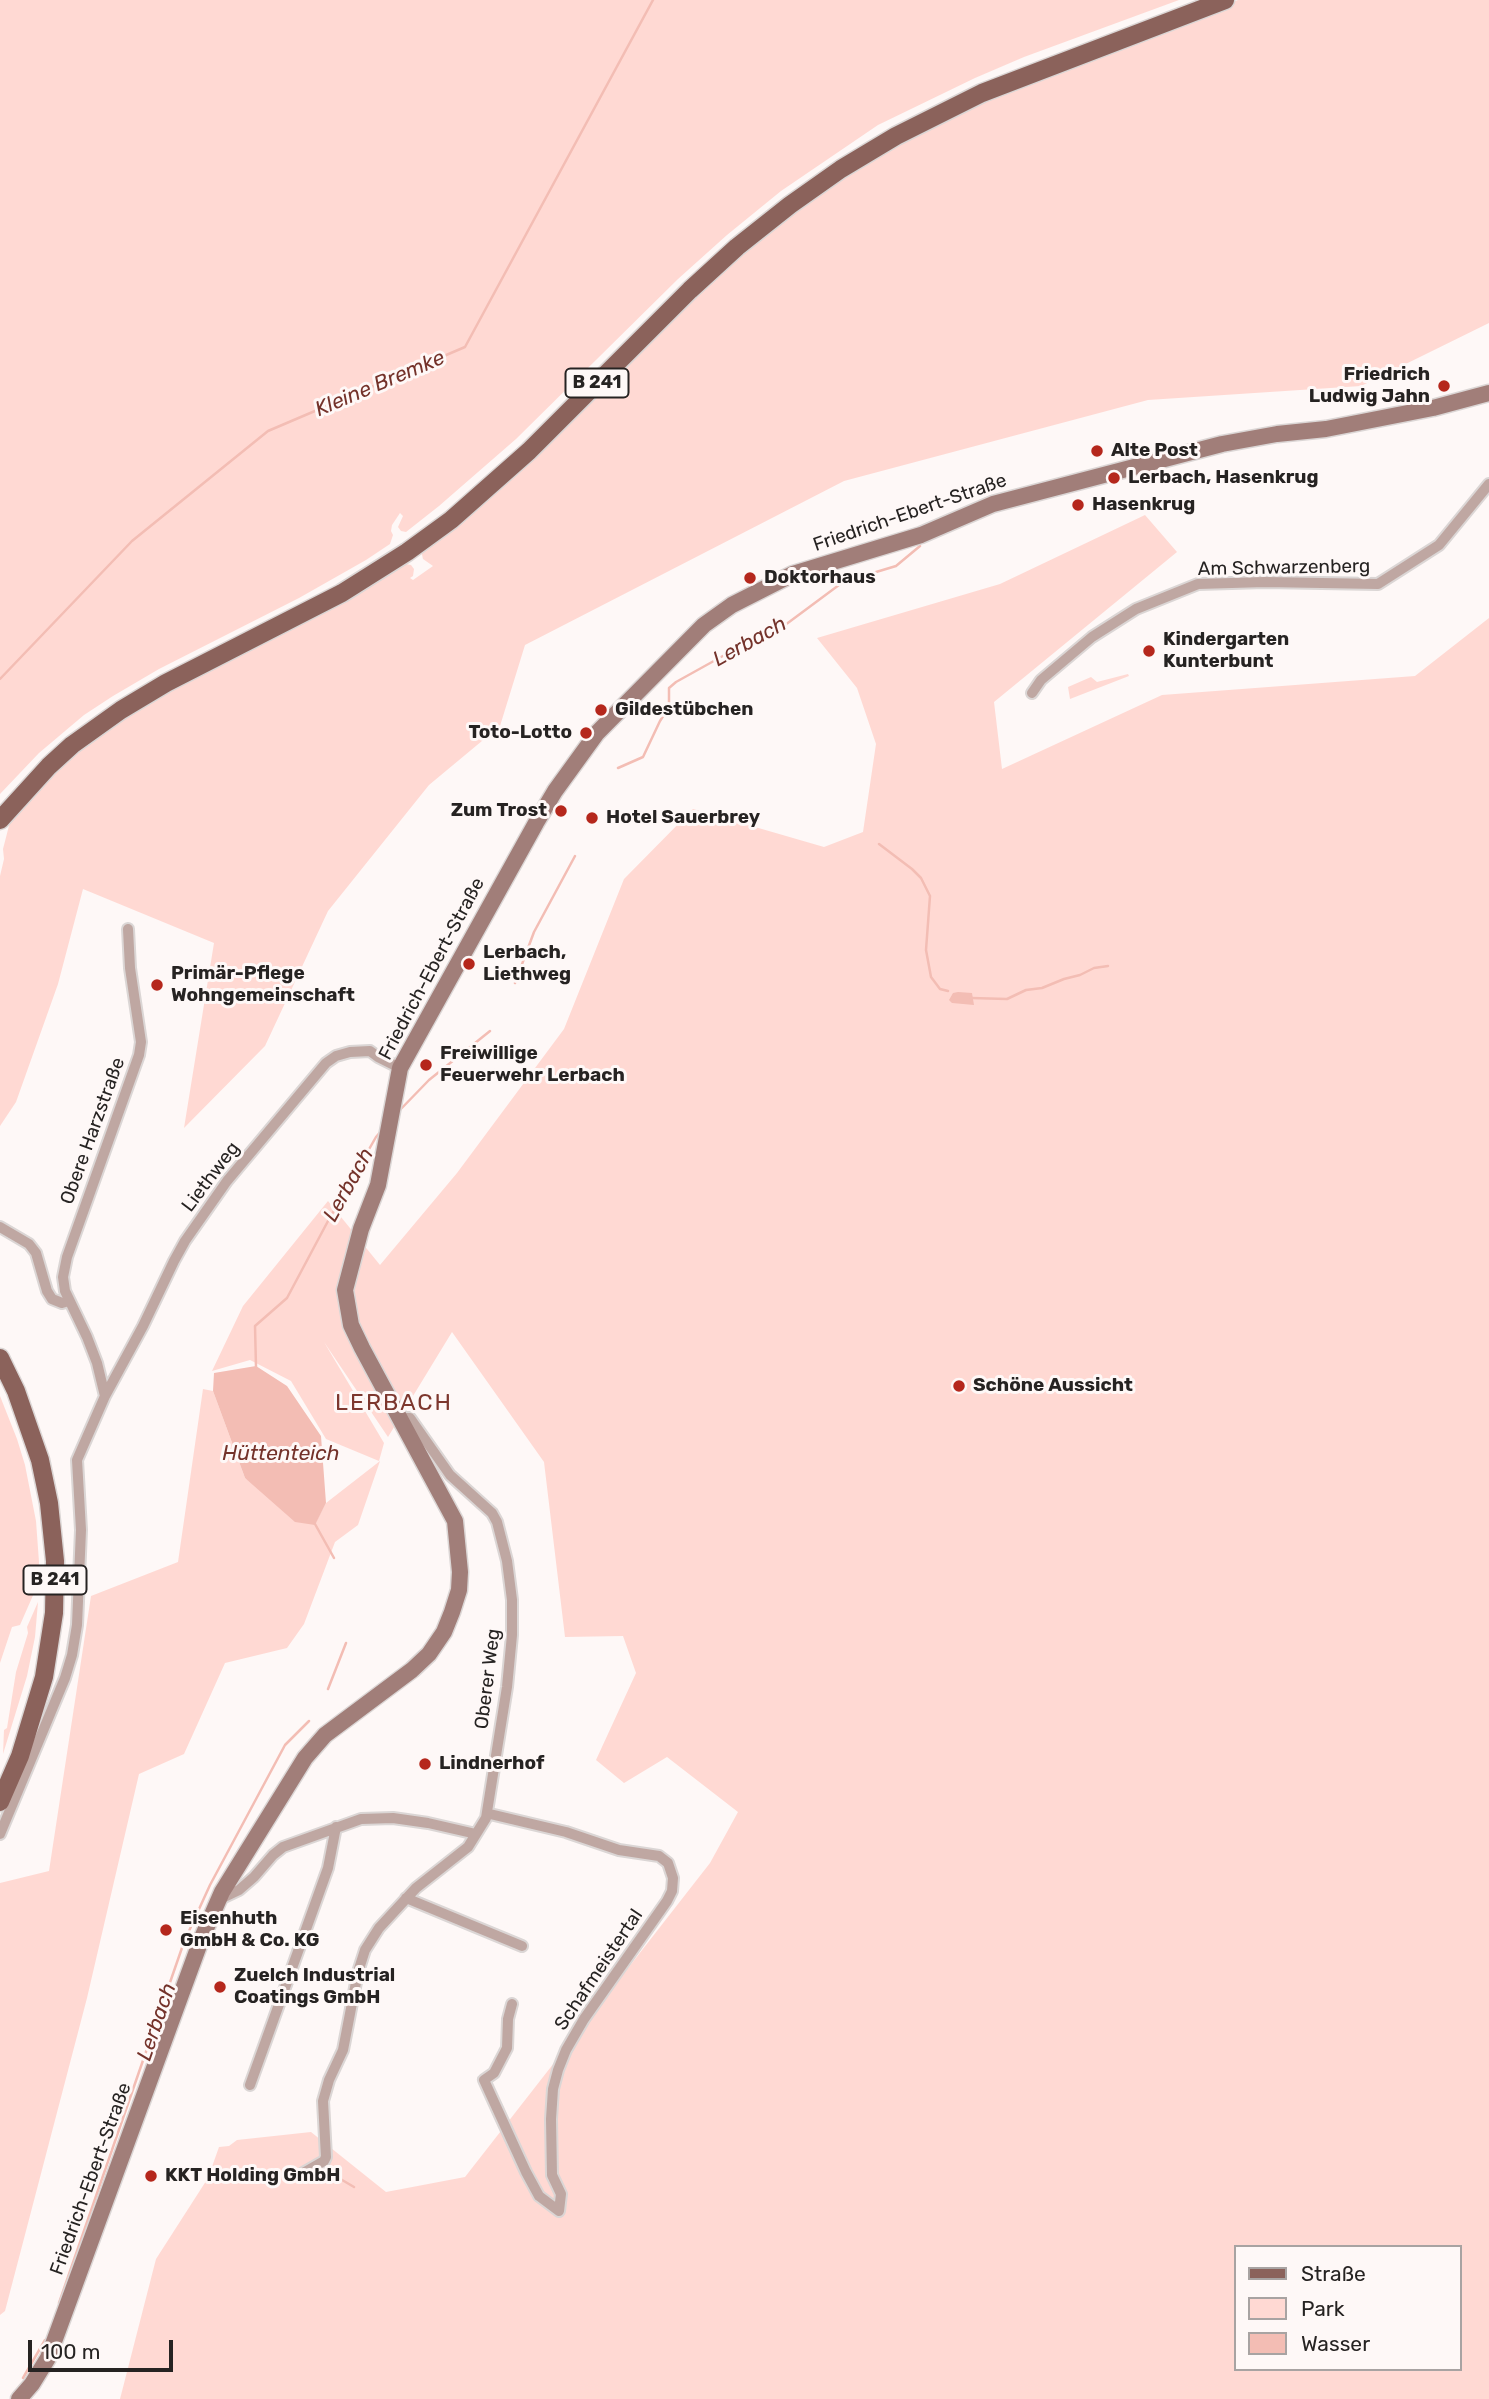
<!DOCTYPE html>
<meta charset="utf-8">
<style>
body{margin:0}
#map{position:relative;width:1489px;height:2399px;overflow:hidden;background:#fef8f7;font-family:Rubik,sans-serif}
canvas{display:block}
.legend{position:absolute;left:1234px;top:2245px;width:228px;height:126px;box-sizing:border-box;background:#fef8f7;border:2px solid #a8a3a2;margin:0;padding:9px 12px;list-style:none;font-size:21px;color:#262322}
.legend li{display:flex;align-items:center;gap:14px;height:35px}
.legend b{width:35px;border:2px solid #a8a3a2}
.scale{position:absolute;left:28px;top:2340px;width:145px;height:32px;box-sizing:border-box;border:4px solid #262322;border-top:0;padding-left:9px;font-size:21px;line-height:24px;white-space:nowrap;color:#262322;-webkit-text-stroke:5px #fef8f7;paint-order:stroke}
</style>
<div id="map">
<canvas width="1489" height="2399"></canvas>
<ul class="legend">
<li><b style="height:9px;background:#8b625b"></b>Straße</li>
<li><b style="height:19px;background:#ffd9d3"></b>Park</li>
<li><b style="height:19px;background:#f3bdb4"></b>Wasser</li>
</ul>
<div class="scale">100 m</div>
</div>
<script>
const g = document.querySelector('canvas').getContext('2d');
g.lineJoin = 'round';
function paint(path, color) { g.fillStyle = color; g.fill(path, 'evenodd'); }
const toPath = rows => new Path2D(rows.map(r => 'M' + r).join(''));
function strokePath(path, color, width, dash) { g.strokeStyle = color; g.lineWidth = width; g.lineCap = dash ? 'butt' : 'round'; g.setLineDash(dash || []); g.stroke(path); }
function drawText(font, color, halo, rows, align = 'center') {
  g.font = font + ' Rubik,sans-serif'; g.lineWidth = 6; g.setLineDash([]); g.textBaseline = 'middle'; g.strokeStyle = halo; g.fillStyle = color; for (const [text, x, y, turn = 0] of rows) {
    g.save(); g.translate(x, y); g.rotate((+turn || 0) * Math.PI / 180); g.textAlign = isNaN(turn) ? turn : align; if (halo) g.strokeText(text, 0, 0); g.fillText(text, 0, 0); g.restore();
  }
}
paint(toPath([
 [0,0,1179,0,1024,57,975,78,878,125,781,191,727,235,678,279,516,439,439,506,406,532,401,531,398,527,403,516,400,513,392,525,391,531,393,535,390,544,366,560,299,598,159,669,113,696,84,715,39,753,0,794],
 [1238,0,1489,0,1489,323,1361,386,1148,400,844,481,525,645,500,726,429,785,328,911,265,1046,184,1128,214,943,83,889,58,984,16,1102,0,1126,0,876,4,859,3,849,12,814,51,771,123,715,401,563,411,565,414,569,413,576,410,578,413,580,433,566,423,559,421,550,741,251,844,174,962,108],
 [1145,515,1177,552,994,702,1002,769,1162,695,1415,676,1489,618,1489,2399,120,2399,156,2259,208,2178,219,2147,229,2146,237,2140,311,2132,386,2192,465,2177,710,1863,738,1812,667,1757,624,1783,596,1760,636,1673,623,1636,565,1637,544,1462,452,1332,388,1437,324,1342,384,1443,379,1461,326,1439,291,1381,250,1360,212,1371,243,1306,328,1201,380,1265,457,1173,564,1029,624,879,693,809,824,847,863,832,876,744,857,688,817,638,1000,584],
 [1235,2247,1459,2247,1459,2369,1235,2369],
 [1128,674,1129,676,1070,699,1068,687,1091,677,1097,682],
 [203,1389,213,1391,245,1478,315,1524,326,1503,380,1461,358,1525,335,1542,304,1624,287,1648,225,1663,184,1754,139,1774,87,1998,5,2311,0,2315,0,1883,49,1871,91,1596,178,1562],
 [0,1396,17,1439,25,1465,36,1521,39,1562,38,1584,20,1625,12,1627,0,1663],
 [38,1602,35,1637,27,1676,3,1754,4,1730,7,1728,16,1672,28,1633,27,1627]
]), '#ffd9d3');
paint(toPath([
 [958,992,972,993,974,1005,952,1003,949,1000,953,993],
 [256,1366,287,1386,321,1436,326,1503,315,1525,295,1522,245,1478,213,1391,214,1373]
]), '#f3bdb4');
strokePath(toPath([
 [0,679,132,541,268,431,465,347,653,0],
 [618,768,643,757,660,721,669,707,669,688,676,682,730,652,773,634,843,582,896,566,920,546],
 [879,844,912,869,921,878,930,896,926,950,931,977,940,989,948,991],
 [515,983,534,932,575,856],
 [971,998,1007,999,1026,990,1042,988,1064,979,1080,975,1094,968,1108,966],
 [398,1112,429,1080,490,1031],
 [256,1367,255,1326,287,1298,328,1221,376,1137,382,1130],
 [315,1524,334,1558],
 [328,1689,346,1643],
 [332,2174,354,2187],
 [59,2303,184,1942,210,1885,285,1745,309,1721],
 [23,2378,45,2340]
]), '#f3bdb4', 2.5);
const street = toPath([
 [1032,693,1041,680,1092,637,1136,609,1198,584,1265,582,1378,584,1439,545,1489,484],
 [0,1227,29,1244,36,1253,47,1291,52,1299,62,1303,69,1301],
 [105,1396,97,1363,87,1337,65,1291,63,1277,67,1257,139,1055,141,1042,130,968,128,929],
 [490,1814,566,1832,619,1850,659,1856,668,1863,673,1878,672,1891,667,1901,584,2019,566,2050,558,2070,553,2089,551,2119,552,2175,561,2194,559,2211,539,2196,526,2172,484,2080,494,2073,507,2048,508,2019,512,2004],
 [0,1834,65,1678,72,1655,77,1625,81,1530,77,1460,105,1396,143,1326,174,1261,185,1241,227,1181,326,1063,336,1056,350,1052,370,1051,378,1057,400,1068],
 [406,1898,522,1946],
 [218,1900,239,1890,254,1877,273,1855,283,1847,361,1819,393,1818,428,1823,476,1834],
 [250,2085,328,1868,336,1827],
 [303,2173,324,2161,326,2157,323,2101,329,2080,343,2050,358,1972,365,1950,379,1928,416,1888,468,1847,486,1818,507,1687,512,1635,512,1600,507,1561,497,1522,492,1513,450,1475,410,1418,398,1418]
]);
const secondary = toPath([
 [19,2399,32,2384,48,2358,201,1940,222,1892,305,1758,325,1735,412,1670,429,1654,444,1632,452,1612,459,1590,460,1572,455,1521,362,1348,351,1325,345,1290,361,1229,378,1185,400,1068,536,823,555,791,597,733,704,625,732,605,793,574,921,535,993,504,1222,444,1277,434,1326,429,1433,408,1489,393]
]);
const primary = toPath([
 [0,820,49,766,72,745,121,710,166,683,342,593,407,552,451,520,529,451,690,290,737,247,790,205,841,169,896,136,982,93,1225,0],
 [0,1358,16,1391,40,1460,49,1503,55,1561,54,1613,44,1677,20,1756,0,1802]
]);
strokePath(street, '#dbd6d5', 14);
strokePath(secondary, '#dbd6d5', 19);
strokePath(primary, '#dbd6d5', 21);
strokePath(street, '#bfa7a2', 10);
strokePath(secondary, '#a17e79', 16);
strokePath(primary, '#8b625b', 18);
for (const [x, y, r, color] of [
 [1444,386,7,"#b5271c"],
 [1097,451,7,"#b5271c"],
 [1114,478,7,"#b5271c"],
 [1078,505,7,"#b5271c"],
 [750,578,7,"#b5271c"],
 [1149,651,7,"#b5271c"],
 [601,710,7,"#b5271c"],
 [586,733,7,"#b5271c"],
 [561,811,7,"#b5271c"],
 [592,818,7,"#b5271c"],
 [469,964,7,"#b5271c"],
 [157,985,7,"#b5271c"],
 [426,1065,7,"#b5271c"],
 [959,1386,7,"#b5271c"],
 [425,1764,7,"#b5271c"],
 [166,1930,7,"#b5271c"],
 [220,1987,7,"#b5271c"],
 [151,2176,7,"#b5271c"]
]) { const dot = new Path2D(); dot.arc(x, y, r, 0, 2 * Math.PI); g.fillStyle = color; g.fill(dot); strokePath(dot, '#fef8f7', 2.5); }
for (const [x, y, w] of [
 [597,383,63],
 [55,1580,63]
]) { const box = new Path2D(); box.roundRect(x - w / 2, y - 14.5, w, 29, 5); g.fillStyle = '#fef8f7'; g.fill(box); strokePath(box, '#262322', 2); }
drawText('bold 18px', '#262322', null, [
 ["B 241",597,383],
 ["B 241",55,1580]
]);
drawText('bold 19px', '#262322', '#fef8f7', [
 ["Friedrich",1430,375,"right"],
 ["Ludwig Jahn",1430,397,"right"],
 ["Alte Post",1111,451],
 ["Lerbach, Hasenkrug",1128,478],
 ["Hasenkrug",1092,505],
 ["Doktorhaus",764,578],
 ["Kindergarten",1163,640],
 ["Kunterbunt",1163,662],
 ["Gildestübchen",615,710],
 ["Toto-Lotto",572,733,"right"],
 ["Zum Trost",547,811,"right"],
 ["Hotel Sauerbrey",606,818],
 ["Lerbach,",483,953],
 ["Liethweg",483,975],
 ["Primär-Pflege",171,974],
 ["Wohngemeinschaft",171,996],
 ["Freiwillige",440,1054],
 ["Feuerwehr Lerbach",440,1076],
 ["Schöne Aussicht",973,1386],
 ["Lindnerhof",439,1764],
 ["Eisenhuth",180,1919],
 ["GmbH & Co. KG",180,1941],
 ["Zuelch Industrial",234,1976],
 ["Coatings GmbH",234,1998],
 ["KKT Holding GmbH",165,2176]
], 'left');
drawText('19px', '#262322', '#fef8f7', [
 ["Friedrich-Ebert-Straße",910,513,-19],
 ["Am Schwarzenberg",1284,568,-1],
 ["Friedrich-Ebert-Straße",432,969,-62],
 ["Obere Harzstraße",93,1131,-70],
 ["Liethweg",211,1177,-53],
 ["Oberer Weg",488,1679,-83],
 ["Schafmeistertal",599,1970,-56],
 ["Friedrich-Ebert-Straße",91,2179,-70]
]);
drawText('italic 21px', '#74322a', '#fef8f7', [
 ["Kleine Bremke",380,384,-23],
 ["Lerbach",750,642,-29],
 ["Lerbach",349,1185,-61],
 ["Hüttenteich",281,1454],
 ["Lerbach",157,2022,-71]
]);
g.letterSpacing = '2px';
drawText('23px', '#7d372e', '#fef8f7', [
 ["LERBACH",394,1403]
]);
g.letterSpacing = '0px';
</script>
